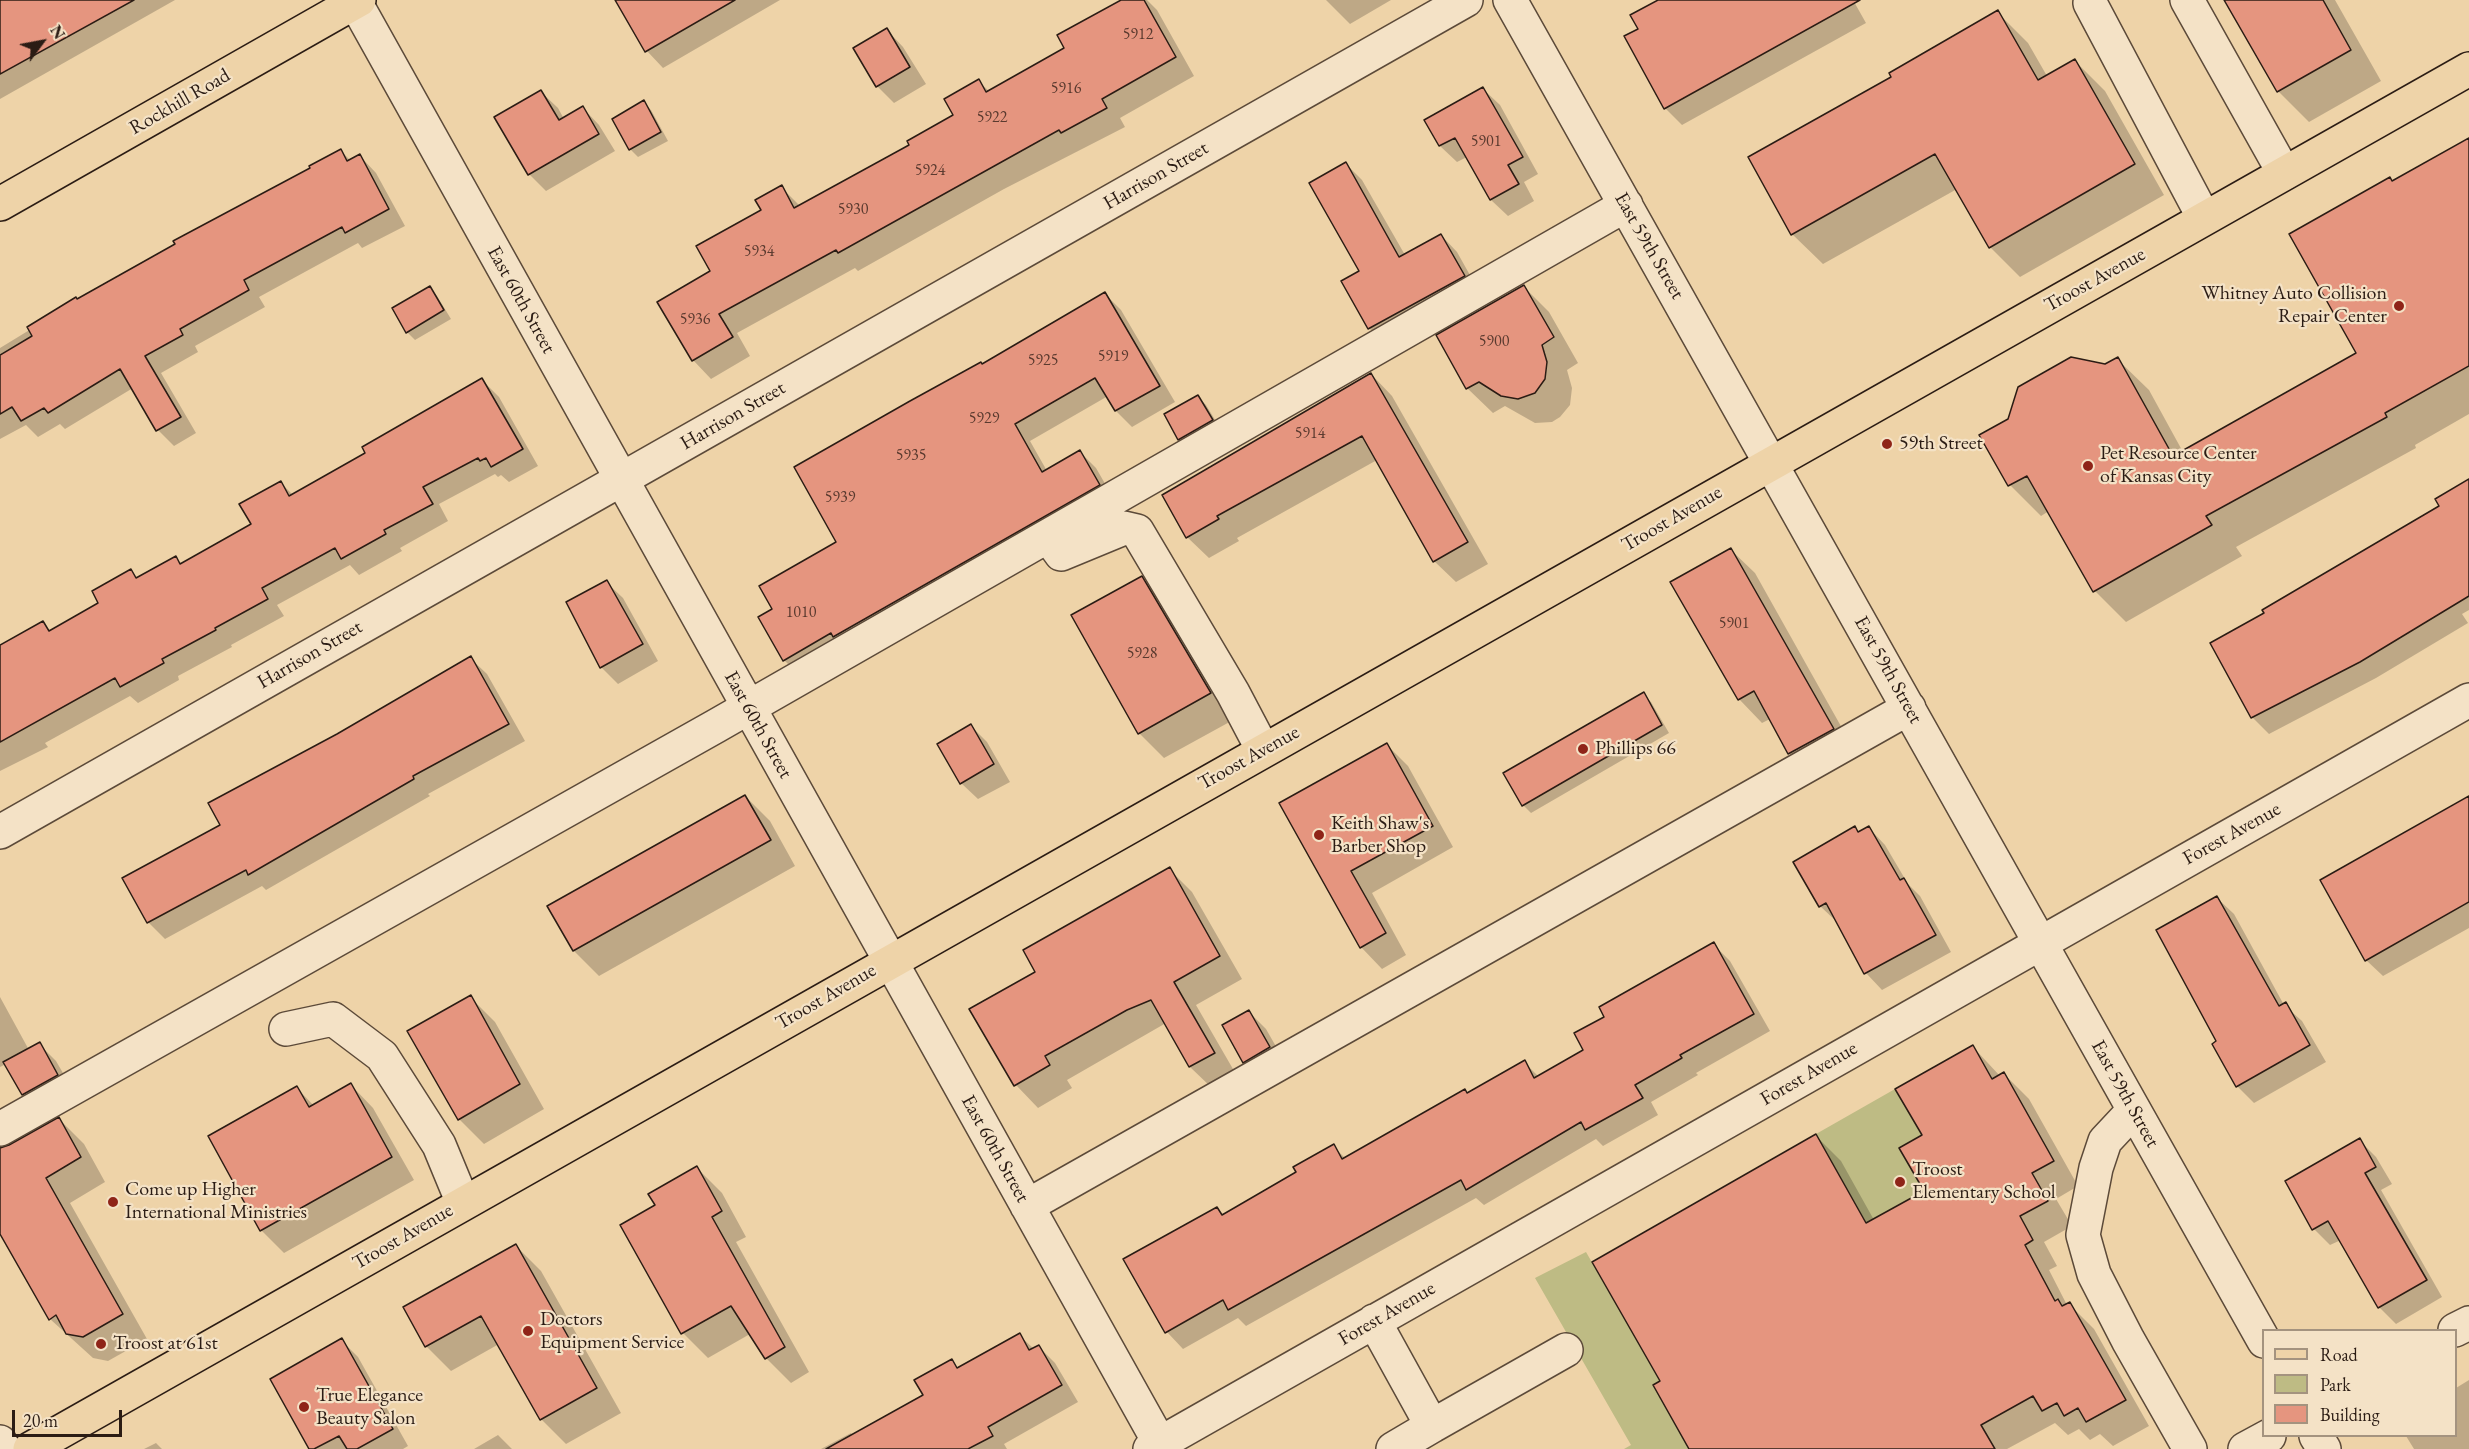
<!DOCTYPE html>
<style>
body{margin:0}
#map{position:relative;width:2469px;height:1449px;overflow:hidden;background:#eed3a8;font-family:"EB Garamond",serif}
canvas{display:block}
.legend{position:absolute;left:2262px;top:1329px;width:195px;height:108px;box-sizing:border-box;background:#f4e2c6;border:2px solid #a4937f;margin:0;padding:8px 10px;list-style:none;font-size:18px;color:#2b1c14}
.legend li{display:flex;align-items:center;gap:12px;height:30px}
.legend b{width:30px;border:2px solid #a4937f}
.north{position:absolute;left:12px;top:12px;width:60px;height:60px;-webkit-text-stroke:4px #f4e2c6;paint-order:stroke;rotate:58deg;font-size:16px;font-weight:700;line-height:24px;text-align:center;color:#2b1c14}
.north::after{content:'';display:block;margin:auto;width:21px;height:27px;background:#2b1c14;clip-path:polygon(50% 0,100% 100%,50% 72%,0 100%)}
.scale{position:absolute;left:12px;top:1410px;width:110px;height:27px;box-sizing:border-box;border:3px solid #2b1c14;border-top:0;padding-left:8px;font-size:18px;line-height:21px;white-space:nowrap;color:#2b1c14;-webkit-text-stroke:4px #f4e2c6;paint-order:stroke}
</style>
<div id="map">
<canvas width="2469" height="1449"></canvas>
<ul class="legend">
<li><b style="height:8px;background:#eed3a8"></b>Road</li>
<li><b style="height:16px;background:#bebb84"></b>Park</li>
<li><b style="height:16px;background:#e5957f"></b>Building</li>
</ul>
<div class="north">N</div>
<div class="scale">20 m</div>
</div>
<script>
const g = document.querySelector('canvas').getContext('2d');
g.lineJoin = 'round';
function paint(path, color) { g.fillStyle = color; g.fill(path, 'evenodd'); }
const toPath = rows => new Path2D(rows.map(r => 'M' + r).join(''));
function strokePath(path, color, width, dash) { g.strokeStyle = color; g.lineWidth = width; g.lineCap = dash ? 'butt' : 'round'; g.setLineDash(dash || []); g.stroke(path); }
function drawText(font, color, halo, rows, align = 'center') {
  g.font = font + ' "EB Garamond",serif'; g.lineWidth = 4.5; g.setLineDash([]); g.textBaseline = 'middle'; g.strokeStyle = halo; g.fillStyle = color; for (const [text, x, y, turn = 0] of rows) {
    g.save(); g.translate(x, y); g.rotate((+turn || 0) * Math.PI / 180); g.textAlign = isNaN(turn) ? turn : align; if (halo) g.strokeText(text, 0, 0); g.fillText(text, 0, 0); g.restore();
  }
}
paint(toPath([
 [1895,1089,1922,1135,1900,1148,1924,1191,1867,1224,1816,1134],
 [1586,1252,1660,1381,1689,1449,1624,1449,1631,1445,1535,1278]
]), '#bebb84');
paint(toPath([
 [0,0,175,0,0,99],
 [617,0,780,0,663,68,647,51],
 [1124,0,1147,0,1157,10,1194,76,1120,118,1125,127,1004,189,858,271,855,268,737,333,750,356,711,379,693,360,712,271,781,187,800,206,911,145,955,115,978,81,989,91,1066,48],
 [1326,0,1391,0,1350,24],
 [1669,0,1853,0,1866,23,1682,125,1665,108,1640,29],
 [2226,0,2335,0,2381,81,2309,122,2278,91],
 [1997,12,2028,43,2047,76,2075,61,2105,91,2164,195,2020,277,1990,247,1957,189,1823,264,1792,234,1893,78],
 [887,30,903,47,926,84,894,103,877,86,855,49],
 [1483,89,1500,105,1538,174,1524,182,1534,201,1508,216,1491,200,1467,157,1457,162,1440,146,1426,121],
 [541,92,558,108,564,119,583,108,599,125,615,151,546,191,529,174],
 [643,102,651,110,668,141,638,157,630,149,614,119],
 [2469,139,2469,414,2415,445,2416,448,2236,547,2242,556,2126,622,2095,591,2049,511,2041,516,2010,485,2105,366,2117,359,2149,390,2183,452,2359,353,2390,179,2393,182],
 [341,151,351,161,360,156,376,173,405,226,362,248,358,243,259,297,265,307,195,346,198,352,161,373,196,433,174,446,158,430,133,388,65,429,60,424,38,437,26,425,0,439,0,348,77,301],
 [1346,164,1362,180,1405,255,1441,235,1457,252,1480,293,1386,345,1369,328],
 [1524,287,1549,312,1578,363,1567,370,1572,388,1570,405,1560,417,1552,422,1535,423,1505,406,1493,413,1467,388],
 [429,288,437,296,451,319,415,340,407,332],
 [1105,294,1121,310,1175,402,1132,427,1116,411,1108,396,1030,441,1047,471,1080,452,1096,468,1115,501,800,676,784,660,774,610,838,543,982,365],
 [1371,374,1392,396,1488,564,1456,582,1434,561,1377,460,1237,538,1239,541,1209,558,1187,537],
 [482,380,499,397,538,466,509,482,501,475,498,477,495,474,439,504,448,521,400,548,402,551,359,575,350,565,277,605,284,616,231,645,232,647,178,676,179,680,138,703,130,696,45,743,48,747,0,771,0,656,50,633,100,603,131,571,138,578,176,558,182,564,253,525,281,483,293,495,367,453],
 [1198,397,1206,405,1220,428,1187,447,1179,439],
 [2469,480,2469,610,2462,614,2468,623,2376,678,2269,734,2252,717,2266,614,2441,506],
 [1731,550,1755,573,1856,753,1813,777,1790,753,1770,719,1762,723,1739,699],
 [1142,578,1167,603,1235,719,1164,758,1139,733],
 [606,582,623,598,658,661,618,684,601,667],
 [470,658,487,674,525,741,428,794,430,796,266,890,262,886,165,939,148,922,125,878,223,825],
 [1643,694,1651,702,1669,733,1531,813,1523,805],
 [971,726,987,742,1010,782,978,799,961,783],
 [1387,745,1408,766,1453,847,1372,893,1406,955,1382,969,1361,947,1281,804],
 [745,796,770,821,795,866,599,976,574,951],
 [2469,798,2469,928,2383,976,2366,960,2322,880],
 [1855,828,1860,833,1869,828,1885,845,1908,884,1920,896,1951,952,1882,990,1866,973,1838,923,1820,906,1795,863],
 [1169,869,1192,892,1242,979,1196,1005,1237,1076,1213,1089,1190,1067,1166,1023,1067,1080,1072,1088,1038,1108,1016,1085,1037,972],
 [2217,898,2234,914,2284,1005,2302,1021,2326,1062,2254,1103,2237,1086,2218,1042],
 [1713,944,1730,961,1770,1031,1696,1073,1698,1075,1651,1102,1658,1115,1603,1146,1596,1139,1484,1205,1476,1198,1246,1326,1238,1318,1183,1349,1167,1332,1125,1259,1217,1209,1224,1215,1298,1173,1333,1146,1346,1159,1524,1062,1539,1077,1585,1051,1606,1017],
 [0,997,29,1050,39,1044,56,1061,74,1092,40,1111,23,1094,6,1064,0,1067],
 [470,997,495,1022,544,1109,484,1144,459,1119],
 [1249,1012,1266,1029,1286,1064,1261,1079,1244,1062],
 [1973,1047,2000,1076,2004,1074,2029,1099,2078,1186,2056,1199,2072,1226,2044,1242,2057,1266,2049,1270,2067,1305,2069,1304,2094,1329,2149,1426,2113,1446,2100,1434,2090,1440,2079,1429,2068,1435,2055,1423,2007,1449,1691,1449,1662,1382,1816,1136,1841,1161,1874,1220,1926,1192,1924,1136],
 [351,1085,373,1108,414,1180,284,1253,261,1230,297,1088,314,1106],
 [59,1119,84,1144,105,1182,70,1203,147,1339,108,1361,93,1358,50,1319,0,1231,0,1147,10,1147],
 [2359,1140,2376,1157,2392,1184,2381,1190,2442,1297,2396,1324,2379,1307,2341,1240,2330,1245,2314,1229],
 [697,1168,722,1193,746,1237,736,1242,809,1372,791,1383,766,1358,750,1334,708,1358,683,1333,657,1206],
 [516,1246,541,1271,621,1413,566,1444,541,1419,499,1344,451,1371,426,1346,405,1308],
 [1019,1335,1034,1349,1039,1347,1055,1363,1078,1402,1004,1444,1007,1449,821,1449,851,1433,853,1436,925,1396,951,1361,959,1369],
 [341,1340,358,1357,408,1446,403,1449,311,1449],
 [2469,1380,2469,1449,2414,1449,2406,1436,2456,1436,2456,1388],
 [498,1435,512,1449,474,1449],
 [156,1443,162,1449,144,1449]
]), '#0003');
const building = toPath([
 [0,0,134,0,0,74,0,0],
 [615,0,735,0,645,52,615,0],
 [1121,0,1144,0,1176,57,1102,99,1107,108,1061,133,1059,130,838,253,836,250,719,314,733,337,692,361,657,302,710,271,696,246,761,210,755,200,782,185,794,208,909,145,907,141,953,115,944,99,979,79,986,92,1064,48,1057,35,1121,0],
 [1658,0,1860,0,1664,109,1624,36,1638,29,1630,15,1658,0],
 [2224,0,2323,0,2351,50,2277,92,2224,0],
 [1998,10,2038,80,2075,59,2135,164,1989,248,1935,154,1791,235,1748,157,1891,77,1889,73,1998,10],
 [887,28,910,67,876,87,853,48,887,28],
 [1483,87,1523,157,1508,165,1519,184,1490,200,1455,138,1439,146,1424,120,1483,87],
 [541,90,559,120,583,106,599,134,528,175,494,117,541,90],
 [644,100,661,132,629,150,612,119,644,100],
 [2469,138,2469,366,2385,413,2387,417,2206,516,2212,525,2093,592,2027,476,2008,486,1979,435,2008,419,2018,387,2071,357,2105,364,2118,357,2173,456,2356,353,2289,234,2390,177,2392,181,2469,138],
 [341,149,347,161,360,154,389,209,345,233,342,227,244,280,249,290,180,329,183,335,145,356,181,417,156,431,120,369,48,413,44,408,21,421,12,407,0,414,0,355,32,336,27,327,76,297,77,299,175,244,173,241,310,168,309,166,341,149],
 [1346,162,1399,257,1441,234,1465,276,1368,329,1341,281,1359,271,1309,183,1346,162],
 [1524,285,1554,337,1542,345,1547,362,1545,379,1535,393,1518,399,1501,396,1479,382,1466,389,1436,335,1524,285],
 [430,286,444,310,406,333,392,308,430,286],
 [1105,292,1160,386,1115,411,1095,378,1015,424,1042,472,1080,450,1100,485,833,637,831,633,783,661,758,617,772,609,759,586,836,542,794,467,910,401,981,362,982,364,1105,292],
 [1371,373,1468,542,1433,562,1362,436,1217,516,1219,519,1186,538,1162,495,1371,373],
 [482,378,523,449,491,467,486,458,480,461,478,458,423,487,433,504,384,530,386,534,341,559,335,548,262,588,268,599,215,628,216,630,162,659,164,663,120,687,115,678,0,742,0,645,43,621,49,631,98,603,92,591,131,569,136,578,176,556,180,564,251,524,239,504,281,481,289,496,365,453,362,447,482,378],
 [1198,395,1213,420,1178,440,1164,414,1198,395],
 [2469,479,2469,596,2360,662,2251,718,2210,643,2264,613,2262,610,2439,506,2435,499,2469,479],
 [1731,548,1834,729,1788,754,1754,691,1738,700,1670,582,1731,548],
 [1142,576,1211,693,1138,734,1071,615,1142,576],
 [607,580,643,644,600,668,566,602,607,580],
 [471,656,509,724,413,776,414,779,248,875,246,870,147,923,122,878,220,825,208,803,337,734,471,656],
 [1644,692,1662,725,1522,806,1503,773,1644,692],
 [971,724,994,764,960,784,937,744,971,724],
 [1387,743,1433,826,1351,871,1386,933,1360,948,1279,803,1387,743],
 [745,795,771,840,573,951,547,906,745,795],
 [2469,796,2469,902,2365,961,2320,880,2469,796],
 [1855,826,1858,832,1869,826,1900,880,1904,878,1936,935,1864,974,1826,903,1819,907,1793,862,1855,826],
 [1170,867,1220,956,1174,982,1215,1053,1189,1067,1151,1000,1127,1010,1045,1056,1050,1065,1014,1086,969,1009,1035,972,1023,950,1170,867],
 [2217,896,2279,1006,2286,1002,2310,1045,2236,1087,2212,1044,2216,1041,2156,930,2217,896],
 [1714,942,1754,1014,1680,1055,1682,1058,1635,1085,1643,1098,1585,1130,1581,1122,1466,1190,1461,1180,1228,1310,1223,1300,1165,1333,1123,1259,1217,1207,1222,1215,1296,1172,1293,1167,1334,1144,1342,1159,1465,1089,1467,1093,1525,1060,1534,1078,1583,1050,1574,1033,1604,1017,1599,1007,1714,942],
 [471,995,520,1084,458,1120,407,1031,471,995],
 [1249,1010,1270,1047,1243,1063,1222,1025,1249,1010],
 [40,1042,58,1075,22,1095,3,1062,40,1042],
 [1973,1045,1992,1079,2004,1072,2054,1161,2032,1173,2048,1201,2020,1216,2033,1240,2025,1245,2055,1301,2058,1299,2062,1306,2070,1302,2126,1400,2086,1422,2078,1408,2064,1416,2057,1403,2042,1411,2033,1396,1981,1425,1995,1449,1689,1449,1653,1385,1660,1381,1592,1262,1816,1134,1866,1223,1924,1191,1899,1148,1922,1135,1895,1089,1973,1045],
 [351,1083,392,1157,260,1231,208,1136,297,1086,309,1107,351,1083],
 [59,1117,81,1157,46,1178,123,1314,83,1337,66,1334,56,1315,49,1320,0,1234,0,1148,9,1145,59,1117],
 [2360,1138,2376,1167,2365,1173,2427,1280,2378,1308,2328,1221,2312,1230,2285,1181,2360,1138],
 [697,1166,722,1211,712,1217,785,1347,765,1359,731,1306,681,1334,620,1225,655,1205,648,1194,697,1166],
 [516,1244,597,1388,540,1420,481,1316,425,1347,403,1307,516,1244],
 [1020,1333,1029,1350,1039,1345,1062,1385,988,1427,993,1436,968,1449,826,1449,923,1395,914,1380,952,1359,957,1368,1020,1333],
 [342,1338,393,1429,357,1449,347,1449,339,1436,314,1449,309,1449,270,1379,342,1338]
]);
paint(building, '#e5957f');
strokePath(building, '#2b1c14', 1.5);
const minor = toPath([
 [354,0,1163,1449],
 [1510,0,2264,1341],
 [2187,0,2284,173],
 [2090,3,2204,218],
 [1048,536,1061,554,1124,528,1137,531,1233,693,1263,750],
 [0,832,1466,0],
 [286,1029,333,1019,382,1056,439,1145,463,1203],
 [2134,1110,2105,1141,2096,1168,2083,1235,2094,1274,2128,1340,2190,1449],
 [0,1129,716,726,1626,205],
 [1027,1206,1909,708],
 [1374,1321,1432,1426,1566,1350],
 [2455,1330,2469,1323],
 [2316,1436,2324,1449],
 [0,1442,4,1449],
 [1150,1449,2469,700],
 [1393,1449,1432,1426],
 [2245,1449,2269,1436]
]);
const major = toPath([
 [0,204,359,0],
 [30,1449,2469,69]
]);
strokePath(minor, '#5c4a39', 36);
strokePath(major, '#2b1c14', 36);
strokePath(minor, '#f4e2c6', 33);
strokePath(major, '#eed3a8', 33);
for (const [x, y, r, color] of [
 [2399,306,6,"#8f2418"],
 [1887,444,6,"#8f2418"],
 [2088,466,6,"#8f2418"],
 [1583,749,6,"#8f2418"],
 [1319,835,6,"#8f2418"],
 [1900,1182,6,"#8f2418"],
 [113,1202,6,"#8f2418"],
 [528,1331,6,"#8f2418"],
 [101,1344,6,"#8f2418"],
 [304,1407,6,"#8f2418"]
]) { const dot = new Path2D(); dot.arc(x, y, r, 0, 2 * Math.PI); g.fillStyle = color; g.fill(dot); strokePath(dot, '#f4e2c6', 2); }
drawText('16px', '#5a3a2f', null, [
 ["5912",1138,35],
 ["5916",1066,89],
 ["5922",992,118],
 ["5901",1486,142],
 ["5924",930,171],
 ["5930",853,210],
 ["5934",759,252],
 ["5936",695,320],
 ["5900",1494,342],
 ["5919",1113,357],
 ["5925",1043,361],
 ["5929",984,419],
 ["5914",1310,434],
 ["5935",911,456],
 ["5939",840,498],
 ["1010",801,613],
 ["5901",1734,624],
 ["5928",1142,654]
]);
drawText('20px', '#2b1c14', '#f4e2c6', [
 ["Rockhill Road",180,102,-30],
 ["Harrison Street",1156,176,-30],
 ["East 59th Street",1649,246,60],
 ["Troost Avenue",2095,280,-29],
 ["East 60th Street",521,300,61],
 ["Harrison Street",733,416,-30],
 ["Troost Avenue",1672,519,-30],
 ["Harrison Street",310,655,-30],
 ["East 59th Street",1888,670,61],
 ["East 60th Street",758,725,61],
 ["Troost Avenue",1249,758,-29],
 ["Forest Avenue",2232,834,-29],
 ["Troost Avenue",826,997,-30],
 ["Forest Avenue",1809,1074,-30],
 ["East 59th Street",2125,1094,61],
 ["East 60th Street",995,1149,61],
 ["Troost Avenue",403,1237,-30],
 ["Forest Avenue",1387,1314,-30]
]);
drawText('20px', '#2b1c14', '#f4e2c6', [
 ["Whitney Auto Collision",2387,294,"right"],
 ["Repair Center",2387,317,"right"],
 ["59th Street",1899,444],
 ["Pet Resource Center",2100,454],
 ["of Kansas City",2100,477],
 ["Phillips 66",1595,749],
 ["Keith Shaw's",1331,824],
 ["Barber Shop",1331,847],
 ["Troost",1912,1170],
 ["Elementary School",1912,1193],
 ["Come up Higher",125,1190],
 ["International Ministries",125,1213],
 ["Doctors",540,1320],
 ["Equipment Service",540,1343],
 ["Troost at 61st",113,1344],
 ["True Elegance",316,1396],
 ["Beauty Salon",316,1419]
], 'left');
</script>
